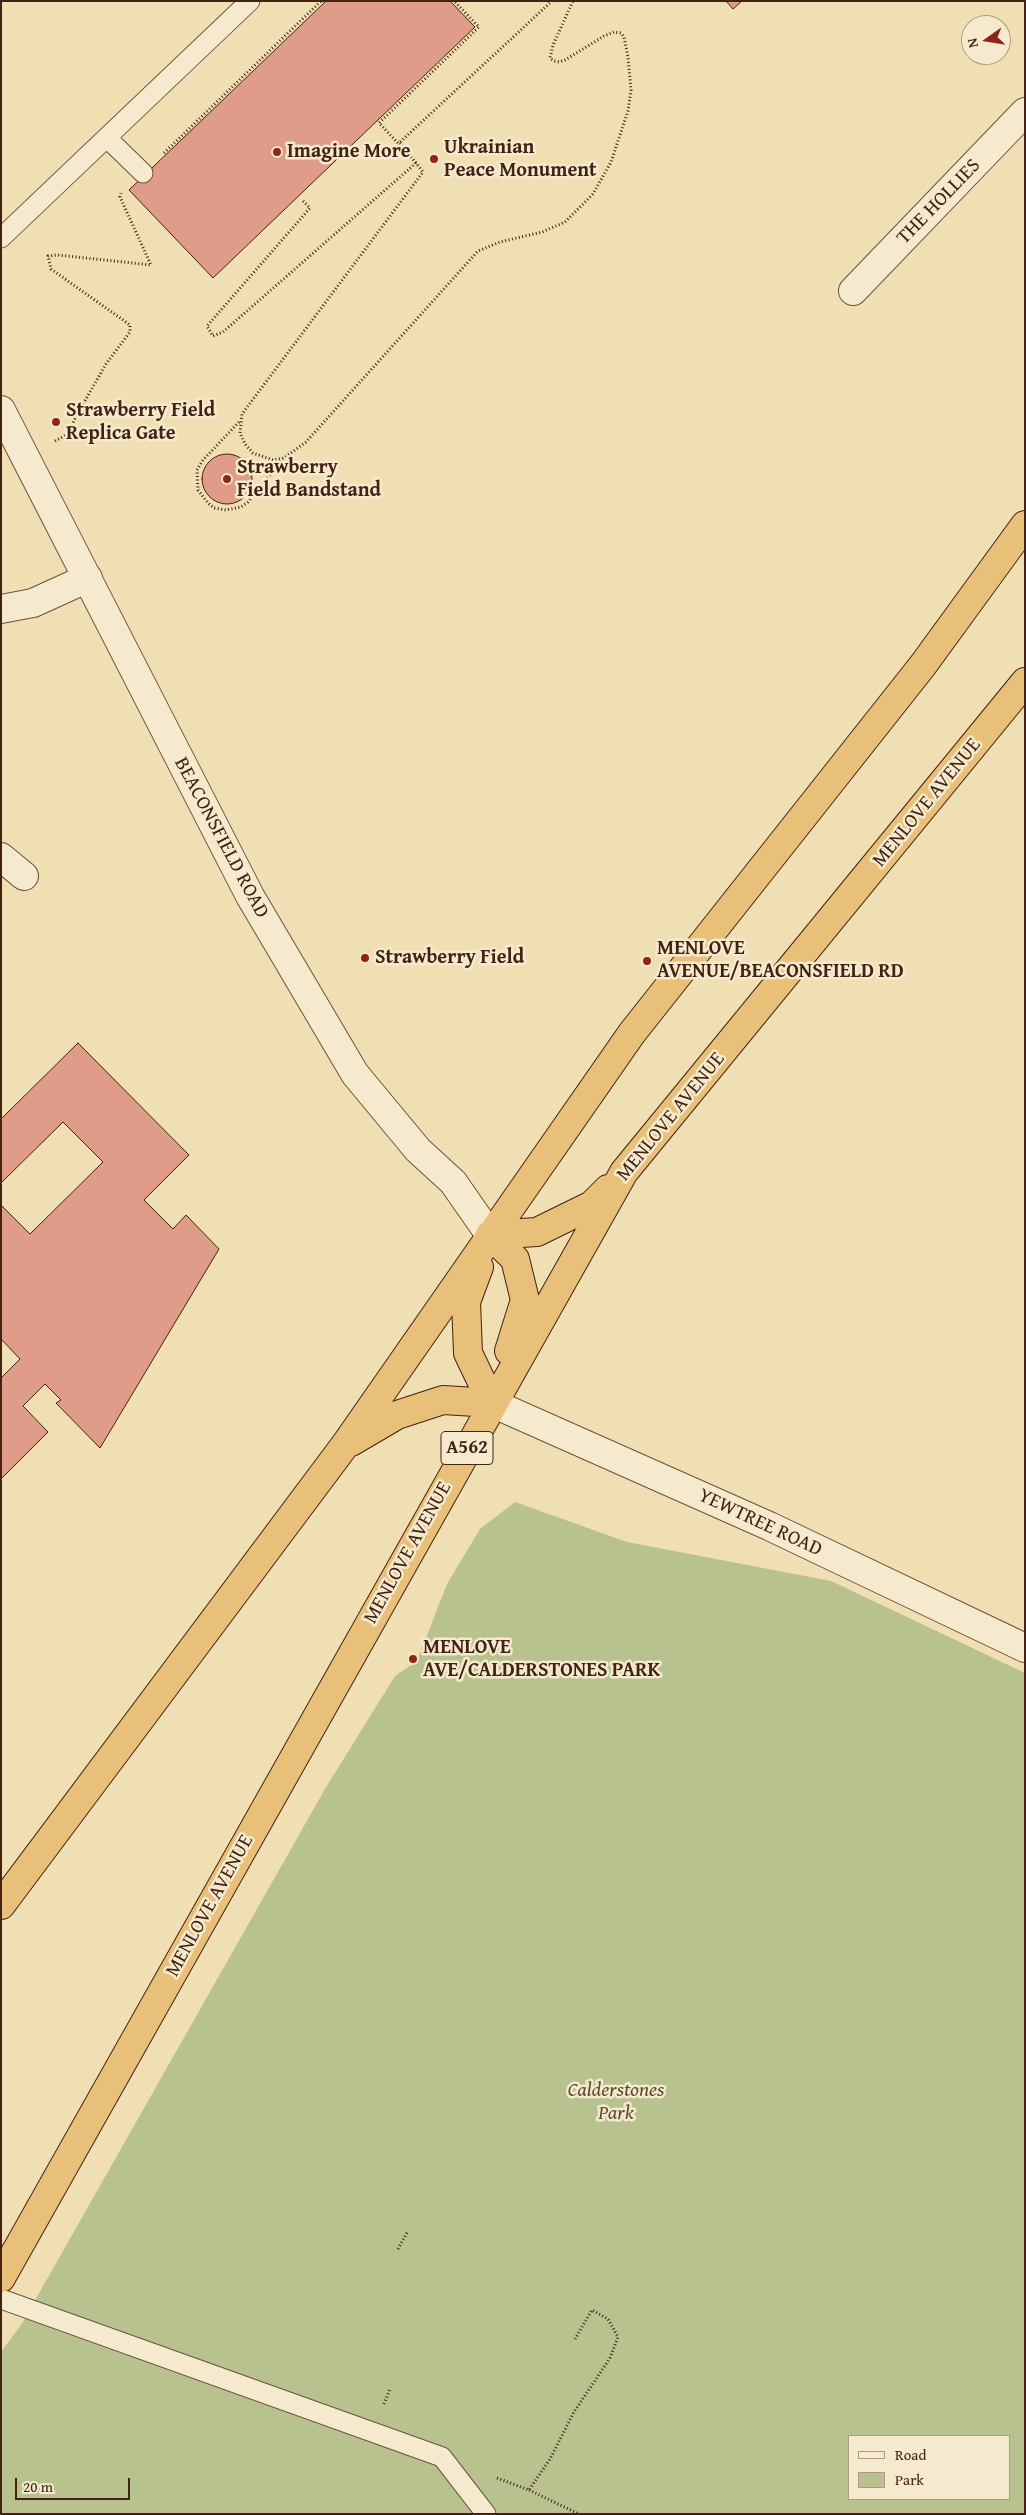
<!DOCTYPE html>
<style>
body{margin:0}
#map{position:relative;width:1026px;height:2515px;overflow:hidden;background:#efdfb3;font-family:"Gentium Book Plus",serif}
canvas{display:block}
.frame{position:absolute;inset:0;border:2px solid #432113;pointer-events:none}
.legend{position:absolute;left:848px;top:2435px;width:162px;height:65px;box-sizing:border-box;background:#f5eace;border:1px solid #ae9a83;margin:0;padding:6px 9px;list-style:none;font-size:15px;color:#432113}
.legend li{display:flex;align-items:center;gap:10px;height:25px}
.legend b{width:25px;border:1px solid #ae9a83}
.north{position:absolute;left:961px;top:15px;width:50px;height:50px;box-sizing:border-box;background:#f5eace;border:1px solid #ae9a83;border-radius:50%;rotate:257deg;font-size:14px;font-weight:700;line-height:20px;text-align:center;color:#432113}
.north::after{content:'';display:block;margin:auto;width:18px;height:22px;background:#8f2418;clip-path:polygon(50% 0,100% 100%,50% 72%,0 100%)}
.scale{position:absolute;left:15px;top:2478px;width:115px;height:22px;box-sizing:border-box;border:2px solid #432113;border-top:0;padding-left:6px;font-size:15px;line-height:18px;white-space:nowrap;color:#432113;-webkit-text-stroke:4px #f5eace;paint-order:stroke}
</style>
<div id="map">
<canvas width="1026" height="2515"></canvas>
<div class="frame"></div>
<ul class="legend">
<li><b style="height:6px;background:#f5eace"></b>Road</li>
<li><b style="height:14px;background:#b7c28e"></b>Park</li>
</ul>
<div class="north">N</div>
<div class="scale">20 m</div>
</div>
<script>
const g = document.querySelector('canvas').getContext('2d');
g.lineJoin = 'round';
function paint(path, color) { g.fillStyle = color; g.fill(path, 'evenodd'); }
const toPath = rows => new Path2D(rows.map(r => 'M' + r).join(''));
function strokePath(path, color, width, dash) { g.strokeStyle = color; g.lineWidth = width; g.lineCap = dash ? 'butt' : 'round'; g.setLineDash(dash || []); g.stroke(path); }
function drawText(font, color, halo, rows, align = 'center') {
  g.font = font + ' "Gentium Book Plus",serif'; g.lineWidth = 5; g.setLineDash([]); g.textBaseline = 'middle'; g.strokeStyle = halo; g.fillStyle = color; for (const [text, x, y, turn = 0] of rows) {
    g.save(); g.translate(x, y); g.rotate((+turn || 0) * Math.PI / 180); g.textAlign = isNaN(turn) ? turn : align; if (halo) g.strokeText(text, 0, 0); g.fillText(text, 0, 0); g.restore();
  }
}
paint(toPath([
 [515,1502,627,1542,831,1581,1025,1673,1025,2514,1,2514,1,2352,21,2325,325,1789,395,1676,417,1661,447,1584,480,1529],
 [850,2436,1010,2436,1010,2499,850,2499]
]), '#b7c28e');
const building = toPath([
 [326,1,450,1,475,27,213,278,129,190,326,1],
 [726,1,742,1,733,9,726,1],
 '202 479a25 25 0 1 1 50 0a25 25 0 1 1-50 0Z',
 [78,1043,189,1155,144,1200,173,1229,186,1215,219,1249,100,1448,56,1403,61,1400,45,1384,23,1406,48,1432,1,1479,1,1378,20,1359,1,1339,1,1205,30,1234,103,1162,63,1122,1,1183,1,1119,78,1043]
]);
paint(building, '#de9c89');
strokePath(building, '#432113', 1);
const lane = toPath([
 [107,138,143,173],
 [1,238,250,1],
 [1,2299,442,2457,486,2514]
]);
const street = toPath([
 [853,291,1025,112],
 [1,410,250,896,355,1074,418,1150,453,1182,490,1235],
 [1,609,33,603,88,578],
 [1,857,24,876],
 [492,1403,769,1526,1025,1648]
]);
const highway = toPath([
 [490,1235,515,1259,525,1300,509,1351],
 [490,1235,537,1232,592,1205,608,1189],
 [479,1267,466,1302,468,1353,492,1403],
 [351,1442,397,1415,443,1400,492,1403],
 [1,1905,345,1445,632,1033,923,665,1025,525],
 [1,2278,624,1172,1025,682]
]);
strokePath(lane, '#6e503b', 21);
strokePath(street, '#6e503b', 30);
strokePath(highway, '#432113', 30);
strokePath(toPath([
 [398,143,379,123,479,27,454,1],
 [164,153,321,1],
 [416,163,399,143,552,1],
 [303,201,310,208,207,326,213,336,223,332,416,163,423,172,242,414,240,433,245,444,253,453,273,460,284,458,306,442,478,251,500,242,542,232,565,222,593,194,611,162,628,111,631,90,628,57,624,37,621,33,614,32,604,36,565,60,559,62,554,61,550,58,553,45,573,1],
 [239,422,203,460,197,470,198,490,208,503,214,508,226,510,241,507,248,502,283,459],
 [55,441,70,433,74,420,106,364,130,332,130,325,51,269,48,256,58,255,151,265,120,197,121,193],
 [398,2249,408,2231],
 [384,2404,390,2389],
 [497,2478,529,2490,550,2459,574,2412,610,2358,618,2337,608,2319,592,2310,575,2339],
 [529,2490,579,2514]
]), '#432113', 3, [1, 2.5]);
strokePath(lane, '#f5eace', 19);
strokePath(street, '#f5eace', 28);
strokePath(highway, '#e8c07a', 28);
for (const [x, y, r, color] of [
 [277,152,5,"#8f2418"],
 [434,159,5,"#8f2418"],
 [56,422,5,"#8f2418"],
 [227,479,5,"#8f2418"],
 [365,958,5,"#8f2418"],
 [647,961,5,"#8f2418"],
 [413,1659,5,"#8f2418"]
]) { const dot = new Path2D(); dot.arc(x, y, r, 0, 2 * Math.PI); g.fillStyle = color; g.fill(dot); strokePath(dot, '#f5eace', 2); }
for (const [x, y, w] of [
 [467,1448,52]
]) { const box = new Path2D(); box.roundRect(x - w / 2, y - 16.5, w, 33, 4); g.fillStyle = '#f5eace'; g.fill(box); strokePath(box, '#432113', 1); }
drawText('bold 19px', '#432113', null, [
 ["A562",467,1448]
]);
drawText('bold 20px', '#432113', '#f5eace', [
 ["Ukrainian",444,148],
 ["Peace Monument",444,171],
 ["Imagine More",287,152],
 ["Strawberry Field",66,411],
 ["Replica Gate",66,434],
 ["Strawberry",237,468],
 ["Field Bandstand",237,491],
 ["MENLOVE",657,949],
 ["AVENUE/BEACONSFIELD RD",657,972],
 ["Strawberry Field",375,958],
 ["MENLOVE",423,1648],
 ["AVE/CALDERSTONES PARK",423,1671]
], 'left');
drawText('20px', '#432113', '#f5eace', [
 ["THE HOLLIES",939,202,-46],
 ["MENLOVE AVENUE",927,803,-51],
 ["BEACONSFIELD ROAD",221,838,62],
 ["MENLOVE AVENUE",671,1117,-51],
 ["YEWTREE ROAD",760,1523,25],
 ["MENLOVE AVENUE",408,1553,-61],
 ["MENLOVE AVENUE",210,1906,-61]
]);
drawText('italic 20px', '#604932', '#f5eace', [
 ["Calderstones",616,2091],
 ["Park",616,2114]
]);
</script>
